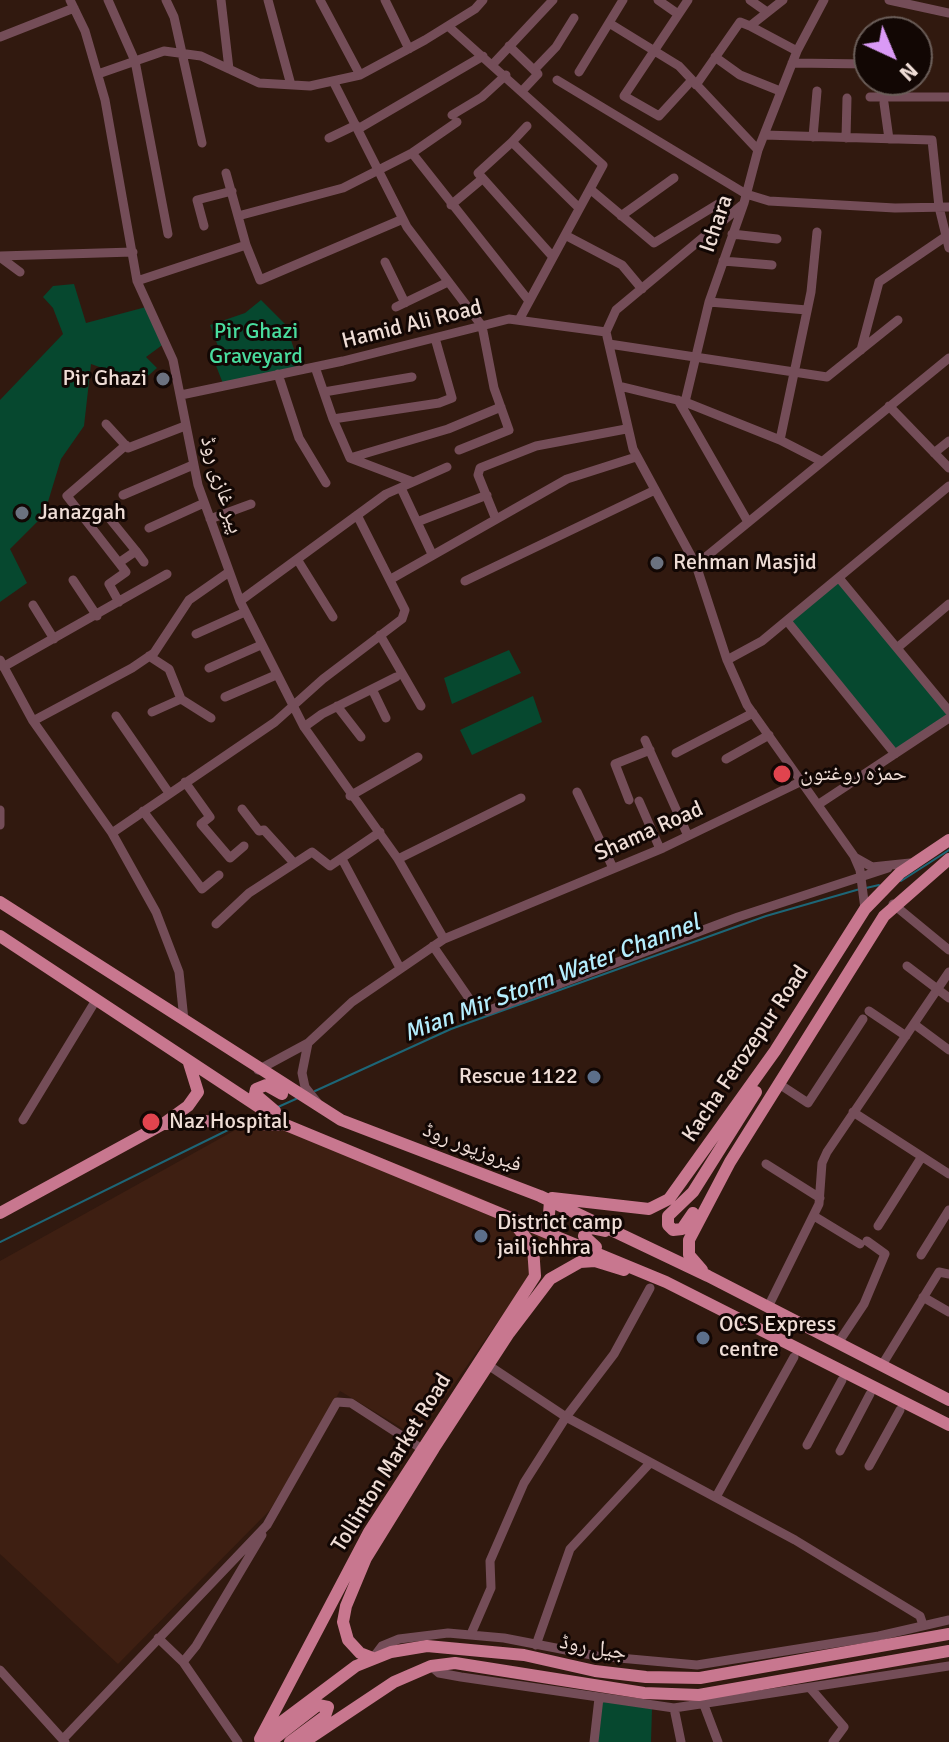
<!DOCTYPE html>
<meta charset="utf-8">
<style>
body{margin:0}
#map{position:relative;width:949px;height:1742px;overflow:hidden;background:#31190f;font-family:Signika,sans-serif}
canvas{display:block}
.north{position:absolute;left:853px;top:16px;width:80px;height:80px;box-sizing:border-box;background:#120704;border:2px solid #6a5d58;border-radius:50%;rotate:136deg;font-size:22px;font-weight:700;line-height:32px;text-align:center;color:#efddd6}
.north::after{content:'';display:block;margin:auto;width:28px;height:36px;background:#da9af6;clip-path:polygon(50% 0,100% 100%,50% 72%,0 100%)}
</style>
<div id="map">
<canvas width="949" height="1742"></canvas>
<div class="north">N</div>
</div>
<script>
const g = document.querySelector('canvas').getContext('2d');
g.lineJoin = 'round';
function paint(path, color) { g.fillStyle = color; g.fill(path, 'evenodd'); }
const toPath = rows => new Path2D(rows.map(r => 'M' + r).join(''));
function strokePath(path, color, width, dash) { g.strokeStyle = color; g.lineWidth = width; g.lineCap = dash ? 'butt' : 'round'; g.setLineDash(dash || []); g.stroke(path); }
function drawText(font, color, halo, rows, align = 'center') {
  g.font = font + ' Signika,"Noto Naskh Arabic",sans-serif'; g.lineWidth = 6; g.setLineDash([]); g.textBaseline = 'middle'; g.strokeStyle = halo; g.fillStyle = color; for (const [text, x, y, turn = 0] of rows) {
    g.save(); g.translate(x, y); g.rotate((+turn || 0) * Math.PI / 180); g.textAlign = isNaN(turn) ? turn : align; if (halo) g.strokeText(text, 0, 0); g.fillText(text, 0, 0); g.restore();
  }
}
paint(toPath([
 [273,1109,298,1126,451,1185,560,1233,417,1437,340,1391,270,1510,118,1664,0,1554,0,1261]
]), '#3e1f12');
paint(toPath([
 [74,284,86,323,146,307,165,343,146,357,157,368,141,382,91,364,84,426,61,459,44,515,10,549,27,583,0,602,0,400,63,334,53,308,43,297,53,286],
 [261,300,286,325,301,370,224,386,211,353,219,349,210,325,245,313],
 [839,578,949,711,949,718,895,754,787,621],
 [509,650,521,673,452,704,444,678],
 [533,696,542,722,472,755,460,730],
 [599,1700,652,1709,651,1742,595,1742]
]), '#06482f');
strokePath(toPath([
 [901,881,949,850],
 [866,888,879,885],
 [315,1091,451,1029,766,916,860,889],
 [278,1107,298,1098],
 [0,1242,232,1128]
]), '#1d6677', 2);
strokePath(toPath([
 [70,0,85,31,105,100,137,281,173,360,198,485,240,601,304,727,398,859,444,939],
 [108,0,135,61,168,234],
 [166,0,174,17,202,143],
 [221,0,229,69],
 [268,0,291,85],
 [320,0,360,75],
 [385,0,409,49],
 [658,0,678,14],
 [688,0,624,96,659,116,692,80],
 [750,0,767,12],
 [889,0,949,13],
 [609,23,679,66,758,150],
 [448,26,603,165,519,320],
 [750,26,797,51],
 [0,37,74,8],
 [509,46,538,74,523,90],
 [715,57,740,75,780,91],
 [792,63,869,64],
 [493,64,553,0],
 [534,70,556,47,574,18],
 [579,72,623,0],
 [98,74,164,51,201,56,259,83,310,86,360,75,425,40,475,9,483,0],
 [557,80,746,194,769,201,895,208,949,207],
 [333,81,407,227,482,326,494,388,509,430,459,450],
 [696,85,740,22,750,26,783,0],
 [870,97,949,97],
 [884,103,889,139],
 [452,115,482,97,506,75],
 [527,126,512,142,579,208],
 [358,129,483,56],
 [764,135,932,140,939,207,949,248],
 [813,137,817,91],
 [329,138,356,125],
 [846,138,847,98],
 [512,142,478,173,553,257],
 [412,153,529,301],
 [226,173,246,245,260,280,403,219],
 [590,189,654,243,718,204],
 [451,205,482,179],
 [238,216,343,188,412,153,457,122],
 [621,216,674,178],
 [204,226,197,200,232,191],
 [732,234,777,239],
 [565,235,622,265,642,289],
 [0,256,133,252],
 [0,257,20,272],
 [723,261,772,265],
 [385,262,405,303],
 [137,281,246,245],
 [709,302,807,310],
 [396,307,448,282],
 [606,332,633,449,696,565,727,660,747,705,854,856,860,870,865,909],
 [606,332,616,310,742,205],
 [609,344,827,377,898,320],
 [861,350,879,282,945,237],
 [315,367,333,419,439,403,452,398,435,338],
 [278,374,299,438,326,483],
 [619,386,685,402,709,302,744,203,758,150,797,51,824,0],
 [324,392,412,377],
 [181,395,343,361,509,319,606,332],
 [678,400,748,522],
 [685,402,780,440,821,461],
 [889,406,949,468],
 [333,419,350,458,448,429,501,407],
 [106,424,128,448,185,426],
 [780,440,811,292,817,232],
 [934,453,949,441],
 [350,458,413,482],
 [401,488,432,554],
 [123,495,193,465],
 [495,517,478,475,480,468,536,446,626,429],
 [110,519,136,551],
 [210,519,251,504],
 [417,522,487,495],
 [149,528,204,503],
 [297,559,333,617],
 [120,562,136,551,144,562],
 [696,565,949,358],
 [839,578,949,711],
 [391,579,567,479,636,457],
 [73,580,97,616],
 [465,581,655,490],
 [240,601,386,494,447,467],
 [119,602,109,584,126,572,67,496,126,445],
 [33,605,54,639],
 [787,621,895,754],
 [196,634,245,612],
 [380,635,421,706],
 [897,648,949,604],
 [149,656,169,669,181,699,211,718],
 [0,660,33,721,112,833,156,912,179,972,184,1020],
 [727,660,762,641,949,486],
 [3,667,167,574],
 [209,668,261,645],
 [372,689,386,718],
 [225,697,276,675],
 [337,706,361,737],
 [152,712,181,699],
 [116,716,169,793],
 [33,721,132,668,154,653,189,600,229,572],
 [304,727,322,714,396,677],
 [645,740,688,836],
 [676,753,753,713],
 [726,759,769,735],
 [185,782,210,817,201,824,230,858,244,846],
 [577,792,613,868],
 [350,796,418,757],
 [629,800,615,764,650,750],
 [639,801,660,849],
 [819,804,949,718],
 [242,809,259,831,264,830,294,863],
 [0,810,0,825],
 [143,811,202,889,219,875],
 [112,833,275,722,323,679,402,619,405,610,357,515],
 [856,858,872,867,910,863],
 [342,859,400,968],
 [398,859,521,798],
 [893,904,949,950],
 [216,924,249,893,312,852,330,866,380,832],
 [433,946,475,1007,487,1011,738,917,888,868],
 [907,966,949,998],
 [869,1011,906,1036],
 [914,1024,949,1050],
 [308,1043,302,1073,305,1087,317,1102],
 [258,1070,308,1043,352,1002,444,939,663,848,802,781],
 [779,1084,808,1103,863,1019],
 [853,1112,949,1174],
 [23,1120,96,1000],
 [766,1164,820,1198],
 [814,1216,860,1244],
 [878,1226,921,1158],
 [921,1255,949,1210],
 [923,1297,949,1312],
 [768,1307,819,1204,822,1163,827,1152,949,972],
 [838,1343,864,1304,885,1254,867,1241],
 [488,1365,566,1417,795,1540,920,1616,923,1625],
 [882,1365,939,1272,949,1274],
 [807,1445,842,1380],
 [840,1451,870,1394],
 [869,1466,900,1410],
 [716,1497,794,1357],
 [471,1634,491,1588,490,1561,524,1483,566,1417,614,1354,650,1288],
 [158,1638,183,1662,238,1742],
 [536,1645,570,1549,650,1463],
 [373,1658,382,1646,399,1639,448,1633,504,1638,597,1656,697,1665,879,1636,949,1620],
 [183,1662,196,1646,262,1535],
 [431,1666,439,1673,461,1677,674,1708,949,1666],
 [0,1670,65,1742],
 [811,1689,844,1727,833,1742],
 [704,1705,718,1742],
 [674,1708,681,1742],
 [63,1739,267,1525,337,1402,351,1403,422,1449],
 [594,1742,599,1698]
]), '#744d58', 9);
strokePath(toPath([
 [0,902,341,1120,540,1196,708,1276,949,1400],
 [0,936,286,1125,666,1282,949,1425],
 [275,1111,255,1094,256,1089,266,1085,282,1094],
 [166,1124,203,1121,279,1125],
 [552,1198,649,1209,669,1199,775,1051,865,909,900,873,949,840],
 [0,1213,163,1124,188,1106,198,1092,189,1063],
 [693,1213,682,1229,673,1230,668,1225,668,1216,693,1192,756,1092],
 [539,1228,549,1214,550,1201],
 [596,1247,584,1236,586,1231,591,1228,605,1231],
 [702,1270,689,1255,689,1240,730,1162,884,916,949,859],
 [373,1658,360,1653,348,1640,343,1622,346,1606,366,1558,434,1448,509,1333,550,1279,580,1262,595,1261,624,1270],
 [268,1732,356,1666,391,1652,427,1646,524,1655,595,1671,646,1677,700,1678,949,1634],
 [290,1742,325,1716,328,1707,318,1705,274,1739,260,1739,369,1532,535,1276,533,1247,510,1218],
 [304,1742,394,1682,431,1666,455,1663,644,1693,699,1695,949,1651]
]), '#c8778f', 12);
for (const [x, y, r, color] of [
 [163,379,8,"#6b7280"],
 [22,513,8,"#6b7280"],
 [657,563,8,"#6b7280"],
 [782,774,10,"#e0444e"],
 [594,1077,8,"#5c6f8a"],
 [151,1122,10,"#e0444e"],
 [481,1236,8,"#5c6f8a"],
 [703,1338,8,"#5c6f8a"]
]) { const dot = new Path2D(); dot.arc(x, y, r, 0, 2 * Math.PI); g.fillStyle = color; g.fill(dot); strokePath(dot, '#120704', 3); }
drawText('22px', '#efddd6', '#120704', [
 ["Ichara",717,224,-71],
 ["Hamid Ali Road",412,325,-14],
 ["پیر غازی روڈ",221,485,73],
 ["Shama Road",649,832,-24],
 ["Kacha Ferozepur Road",746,1054,-56],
 ["فیروزپور روڈ",472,1148,21],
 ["Tollinton Market Road",392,1463,-58],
 ["جیل روڈ",593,1648,10]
]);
drawText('22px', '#49dc9e', '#120704', [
 ["Pir Ghazi",256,332],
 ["Graveyard",256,357]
]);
drawText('22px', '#efddd6', '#120704', [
 ["Pir Ghazi",147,379,"right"],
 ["Janazgah",38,513],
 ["Rehman Masjid",673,563],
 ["حمزه روغتون",800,774],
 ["Rescue 1122",578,1077,"right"],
 ["Naz Hospital",169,1122],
 ["District camp",497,1223],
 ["jail ichhra",497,1248],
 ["OCS Express",719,1325],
 ["centre",719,1350]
], 'left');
drawText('italic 24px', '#b4edfd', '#120704', [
 ["Mian Mir Storm Water Channel",552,979,-21]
]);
</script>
